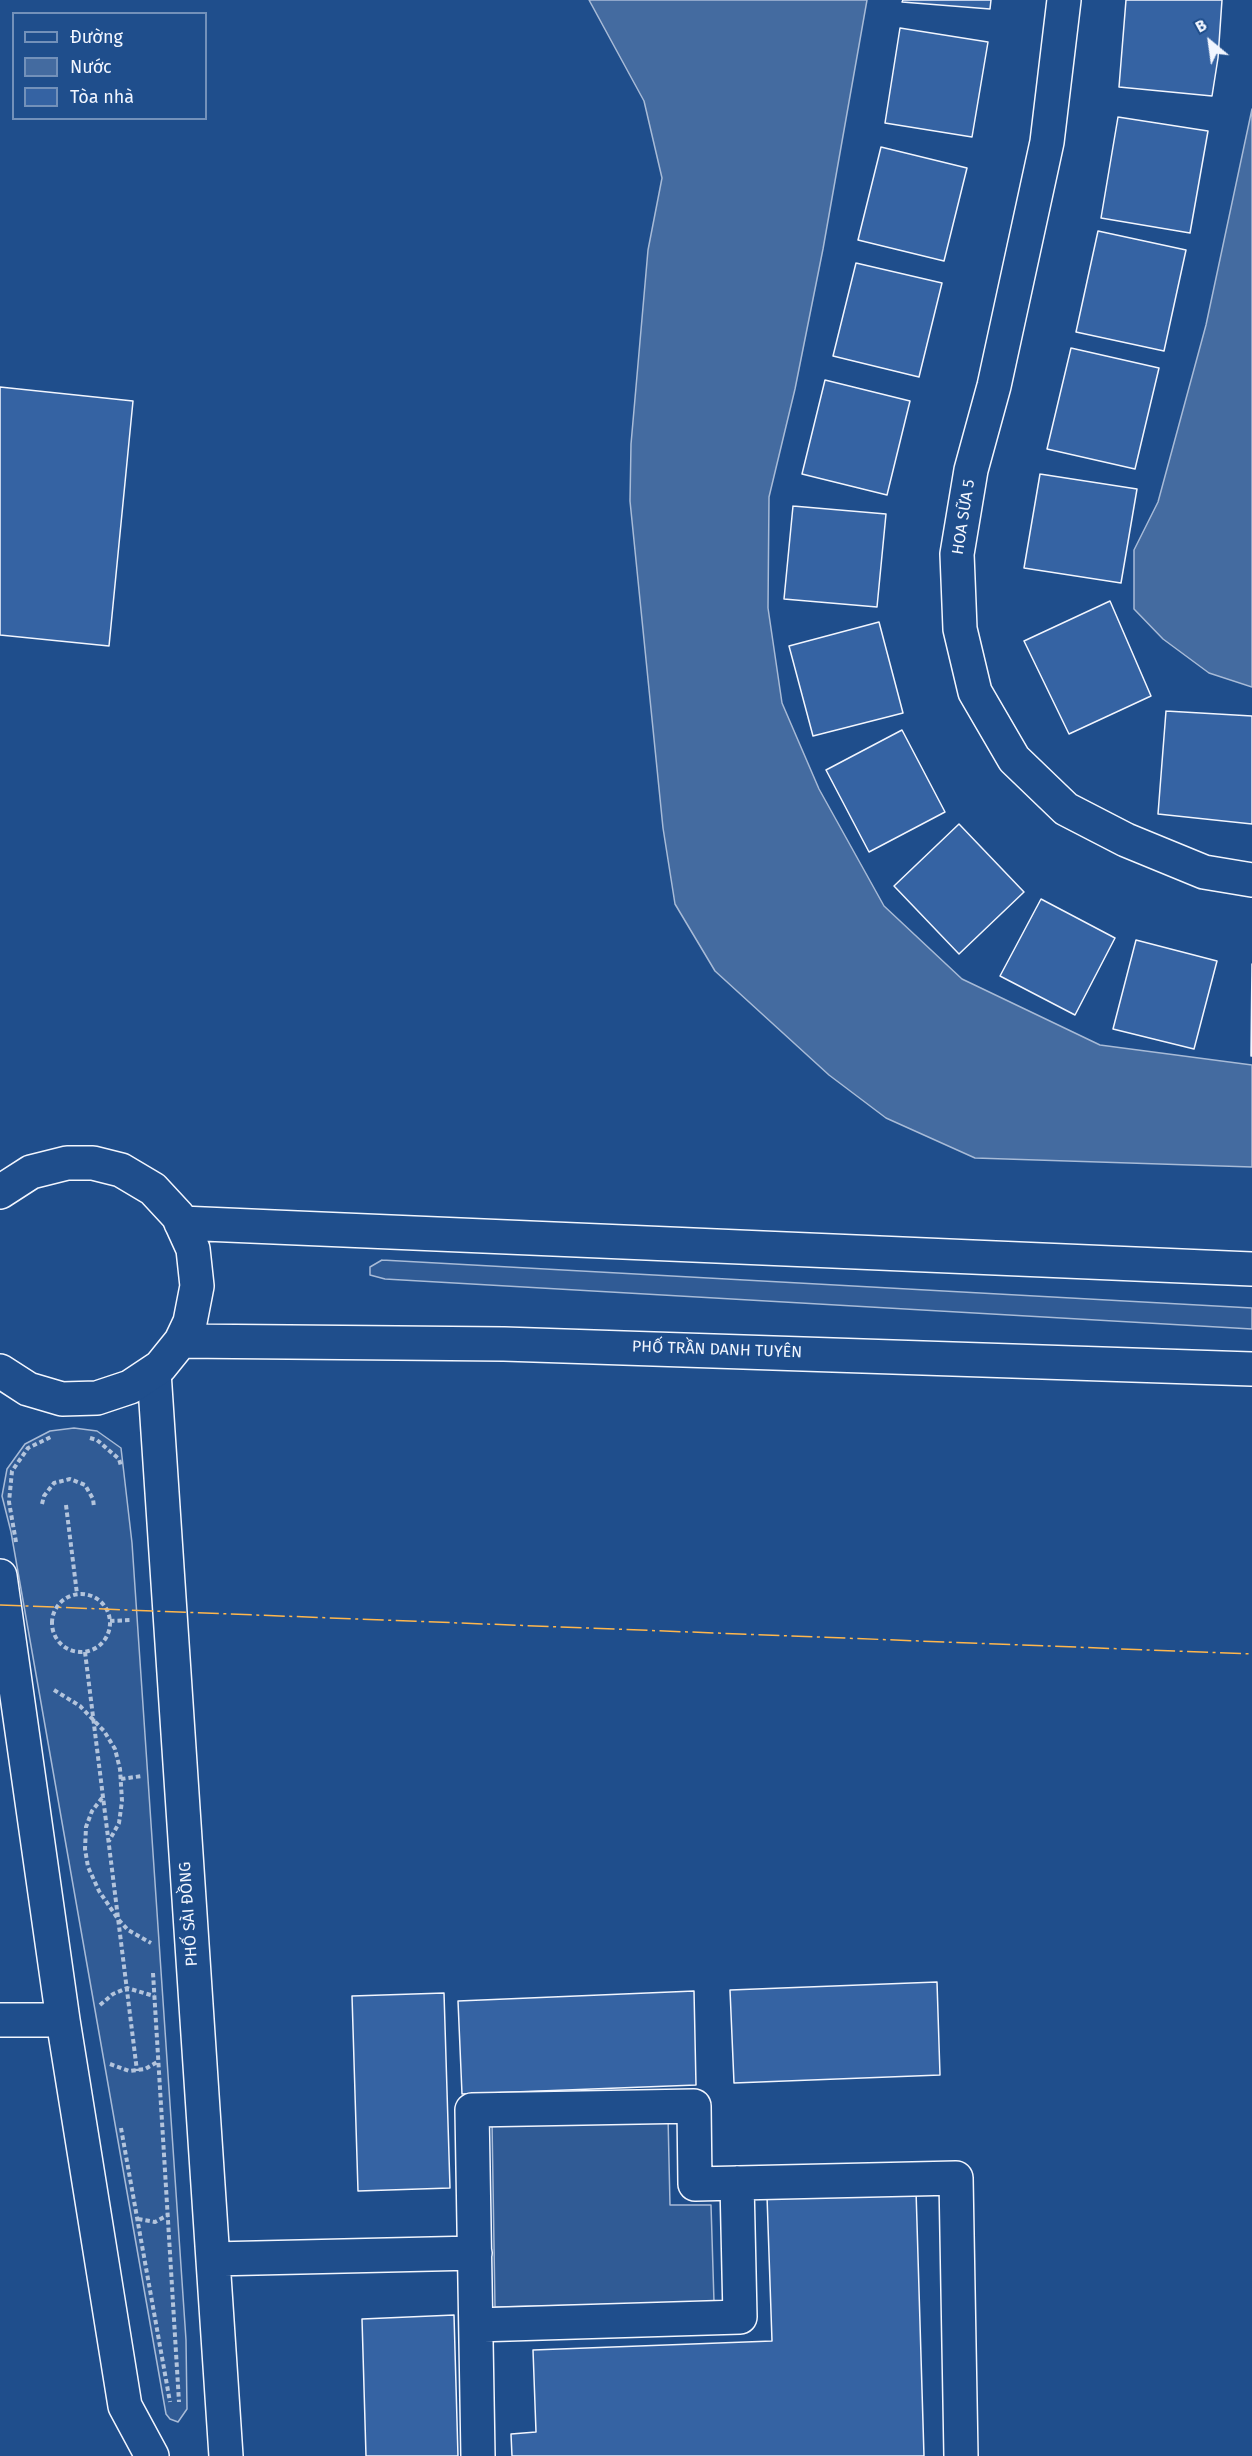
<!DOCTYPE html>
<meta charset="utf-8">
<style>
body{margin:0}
#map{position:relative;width:1252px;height:2456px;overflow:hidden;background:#1f4e8c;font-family:"Fira Sans",sans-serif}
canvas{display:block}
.legend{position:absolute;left:12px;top:12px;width:195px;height:108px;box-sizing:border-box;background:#1f4e8c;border:2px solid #7391ba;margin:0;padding:8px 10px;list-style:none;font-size:18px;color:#f2f6ff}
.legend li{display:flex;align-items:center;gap:12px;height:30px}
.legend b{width:30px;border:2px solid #7391ba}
.north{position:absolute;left:1180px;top:12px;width:60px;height:60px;-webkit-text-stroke:4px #1f4e8c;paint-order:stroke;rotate:331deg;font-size:16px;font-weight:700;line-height:24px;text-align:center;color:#f2f6ff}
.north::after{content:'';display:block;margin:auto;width:21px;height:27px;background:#f2f6ff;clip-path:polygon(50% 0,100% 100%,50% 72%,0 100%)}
</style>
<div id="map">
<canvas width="1252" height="2456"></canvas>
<ul class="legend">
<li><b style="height:8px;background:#1f4e8c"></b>Đường</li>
<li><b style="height:16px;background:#446ba0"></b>Nước</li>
<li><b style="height:16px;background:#3563a3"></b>Tòa nhà</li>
</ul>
<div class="north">B</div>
</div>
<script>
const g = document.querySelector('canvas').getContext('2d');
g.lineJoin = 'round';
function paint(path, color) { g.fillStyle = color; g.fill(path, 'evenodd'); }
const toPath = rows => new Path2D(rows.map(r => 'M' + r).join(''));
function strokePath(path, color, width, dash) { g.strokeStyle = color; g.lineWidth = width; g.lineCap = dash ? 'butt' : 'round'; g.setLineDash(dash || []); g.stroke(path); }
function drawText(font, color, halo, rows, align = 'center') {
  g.font = font + ' "Fira Sans",sans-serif'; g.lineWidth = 4.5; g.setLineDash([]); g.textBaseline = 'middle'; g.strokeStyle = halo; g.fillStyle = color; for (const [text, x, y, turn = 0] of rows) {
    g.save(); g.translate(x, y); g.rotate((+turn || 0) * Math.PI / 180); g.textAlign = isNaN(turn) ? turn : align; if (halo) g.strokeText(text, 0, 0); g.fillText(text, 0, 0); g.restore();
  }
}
const built = toPath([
 [382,1260,1252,1308,1252,1329,385,1279,370,1275,370,1267,382,1260],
 [74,1428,97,1431,121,1448,132,1543,186,2340,187,2409,178,2422,170,2419,166,2414,11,1532,2,1496,7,1469,25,1444,50,1431,74,1428],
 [668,2117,670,2205,711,2205,714,2302,495,2307,492,2122,668,2117]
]);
paint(built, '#305b95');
strokePath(built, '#a8bbd7', 1.5);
const water = toPath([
 [589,0,867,0,823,249,795,389,769,497,768,608,782,703,819,789,884,906,962,979,1100,1045,1252,1065,1252,1167,975,1158,886,1118,829,1075,715,971,675,904,663,828,630,501,631,444,648,250,662,178,644,101,589,0],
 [1252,109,1252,687,1209,673,1163,639,1134,609,1134,550,1158,502,1206,325,1252,109]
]);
paint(water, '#446ba0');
strokePath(water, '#a8bbd7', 1.5);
const building = toPath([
 [903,0,991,0,990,9,902,2,903,0],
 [1126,0,1222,0,1218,58,1212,96,1119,87,1126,0],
 [900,28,988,42,972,137,885,123,900,28],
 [1118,117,1208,131,1190,233,1101,218,1118,117],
 [881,147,967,168,944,261,858,240,881,147],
 [1098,231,1186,250,1164,351,1076,332,1098,231],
 [856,263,942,283,919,377,833,356,856,263],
 [1071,348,1159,368,1135,469,1047,449,1071,348],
 [825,380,910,401,887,495,802,474,825,380],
 [0,387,133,401,109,646,0,635,0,387],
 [1040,474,1137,489,1121,583,1024,568,1040,474],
 [793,506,886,514,877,607,784,599,793,506],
 [1110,601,1151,696,1069,734,1024,641,1110,601],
 [879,622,903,713,813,736,789,646,879,622],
 [1166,711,1252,716,1252,824,1158,814,1166,711],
 [902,730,945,812,869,852,826,770,902,730],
 [959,824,1024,892,959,954,894,886,959,824],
 [1041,899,1115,938,1075,1015,1000,976,1041,899],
 [1136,940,1217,961,1194,1049,1113,1029,1136,940],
 [1252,964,1252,1056,1251,1056,1252,964],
 [937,1982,940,2075,734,2083,730,1990,937,1982],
 [694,1991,696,2085,462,2094,458,2001,694,1991],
 [444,1993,450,2188,358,2191,352,1996,444,1993],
 [916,2190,924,2456,512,2456,511,2434,536,2432,533,2350,772,2341,767,2196,916,2190],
 [454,2315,458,2456,366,2456,362,2319,454,2315]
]);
paint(building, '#3563a3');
strokePath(building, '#f2f6ff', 1.5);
const minor = toPath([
 [1064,0,1047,142,994,386,971,470,957,554,960,629,975,692,1014,759,1066,809,1126,840,1204,872,1252,880],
 [154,1372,226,2456],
 [0,1576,63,2020,125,2406,152,2456],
 [0,2020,63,2020],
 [213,2259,475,2253],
 [476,2325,740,2317,737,2183],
 [478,2456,472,2110,694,2106,695,2184,956,2178,961,2456]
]);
const major = toPath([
 [0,1192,31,1172,67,1163,93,1163,121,1170,153,1189,178,1216,193,1249,197,1286,190,1322,181,1341,160,1367,130,1387,97,1398,62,1399,28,1389,0,1371],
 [181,1223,1252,1269],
 [181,1341,504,1344,1252,1369]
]);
strokePath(minor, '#f2f6ff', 36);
strokePath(major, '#f2f6ff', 36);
strokePath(toPath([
 [90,1438,97,1440,119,1459,121,1466],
 [42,1504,44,1496,54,1483,70,1479,85,1485,93,1499,94,1507],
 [66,1505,77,1594],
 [16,1542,9,1502,12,1471,28,1448,53,1436],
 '52 1623a29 29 0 1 1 58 0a29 29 0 1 1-58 0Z',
 [110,1621,132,1620],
 [85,1652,137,2071],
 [54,1690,80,1706,104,1731,115,1749,120,1769,122,1801,119,1823,109,1841],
 [121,1779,142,1776],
 [102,1798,92,1811,86,1827,85,1849,88,1867,99,1891,118,1919,128,1930,151,1943],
 [153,1973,179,2402],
 [100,2005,113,1994,127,1988,154,1996],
 [110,2064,129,2071,145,2069,159,2061],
 [121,2128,170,2402],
 [138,2219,155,2222,168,2215]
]), '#b3c4dc', 4, [4.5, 3]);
strokePath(minor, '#1f4e8c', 33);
strokePath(major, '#1f4e8c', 33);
strokePath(toPath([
 [0,1605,1252,1654]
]), '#ffb74d', 1.5, [21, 4.5, 3, 4.5]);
drawText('16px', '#f2f6ff', '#1f4e8c', [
 ["HOA SỮA 5",964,517,-81],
 ["PHỐ TRẦN DANH TUYÊN",717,1350,2],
 ["PHỐ SÀI ĐỒNG",189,1914,-94]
]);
</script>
